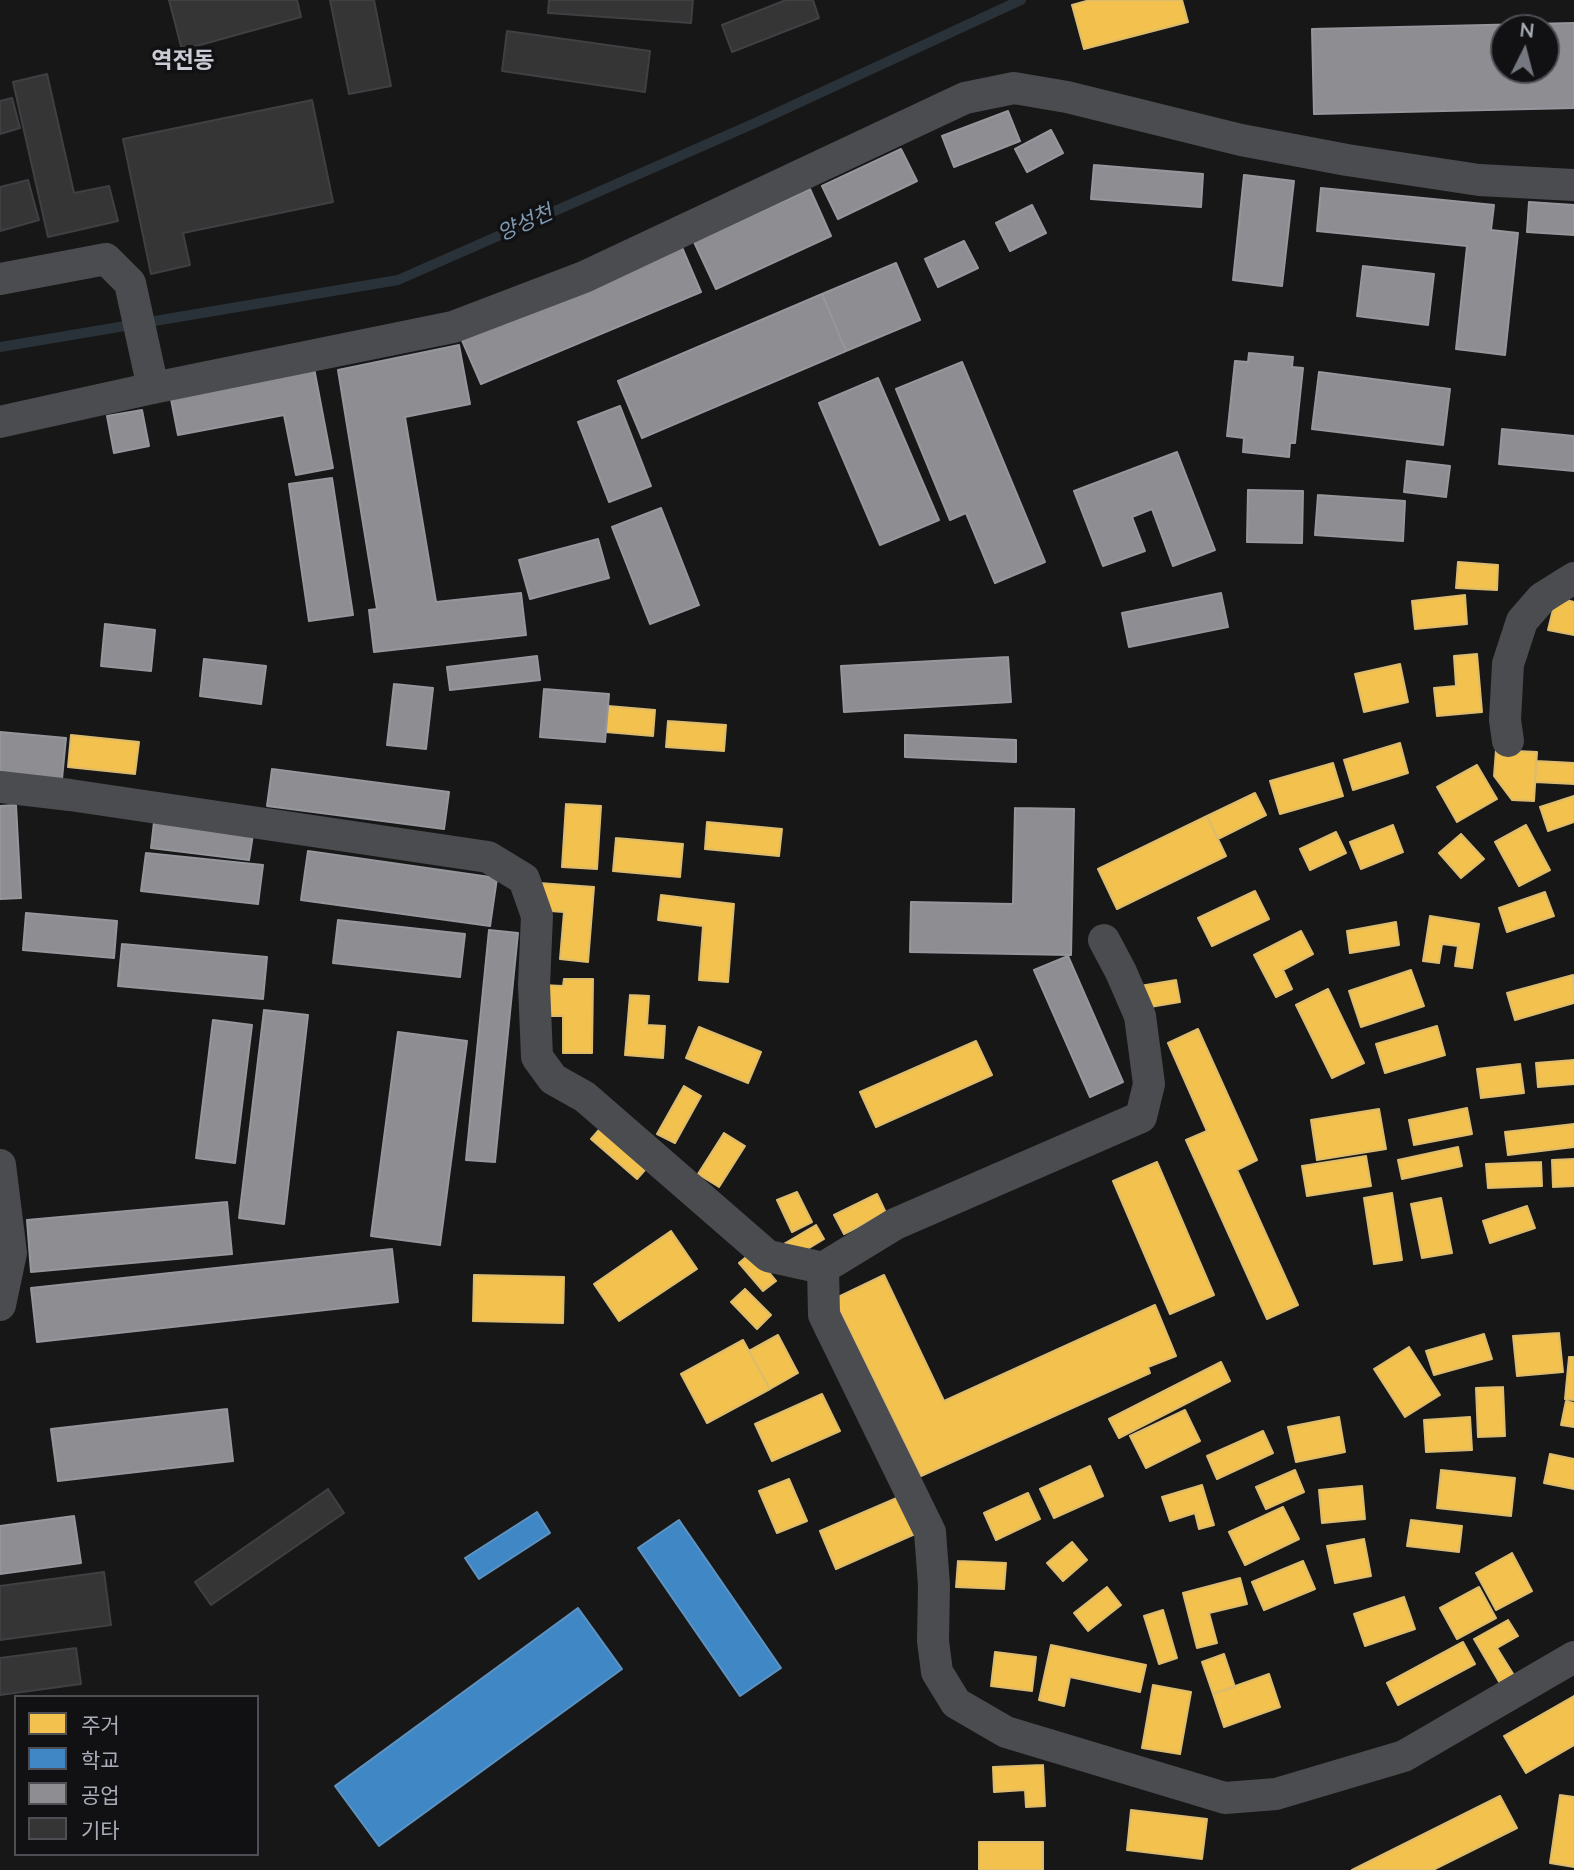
<!DOCTYPE html>
<meta charset="utf-8">
<style>
body{margin:0}
#map{position:relative;width:1574px;height:1870px;overflow:hidden;background:#171717;font-family:Lato,"Noto Sans KR",sans-serif}
canvas{display:block}
.legend{position:absolute;left:14px;top:1695px;width:245px;height:161px;box-sizing:border-box;background:#111113;border:2px solid #4d4f55;margin:0;padding:9px 12px;list-style:none;font-size:21px;color:#a8adb8}
.legend li{display:flex;align-items:center;gap:14px;height:35px}
.legend b{width:35px;border:2px solid #4d4f55}
.north{position:absolute;left:1490px;top:14px;width:70px;height:70px;box-sizing:border-box;background:#111113;border:2px solid #4d4f55;border-radius:50%;rotate:6deg;font-size:19px;font-weight:700;line-height:28px;text-align:center;color:#a8adb8}
.north::after{content:'';display:block;margin:auto;width:24px;height:32px;background:#757880;clip-path:polygon(50% 0,100% 100%,50% 72%,0 100%)}
</style>
<div id="map">
<canvas width="1574" height="1870"></canvas>
<ul class="legend">
<li><b style="height:19px;background:#f2c14e"></b>주거</li>
<li><b style="height:19px;background:#3f88c5"></b>학교</li>
<li><b style="height:19px;background:#8d8d92"></b>공업</li>
<li><b style="height:19px;background:#353536"></b>기타</li>
</ul>
<div class="north">N</div>
</div>
<script>
const g = document.querySelector('canvas').getContext('2d');
g.lineJoin = 'round';
function paint(path, color) { g.fillStyle = color; g.fill(path, 'evenodd'); }
const toPath = rows => new Path2D(rows.map(r => 'M' + r).join(''));
function strokePath(path, color, width, dash) { g.strokeStyle = color; g.lineWidth = width; g.lineCap = dash ? 'butt' : 'round'; g.setLineDash(dash || []); g.stroke(path); }
function drawText(font, color, halo, rows, align = 'center') {
  g.font = font + ' Lato,"Noto Sans KR",sans-serif'; g.lineWidth = 7; g.setLineDash([]); g.textBaseline = 'middle'; g.strokeStyle = halo; g.fillStyle = color; for (const [text, x, y, turn = 0] of rows) {
    g.save(); g.translate(x, y); g.rotate((+turn || 0) * Math.PI / 180); g.textAlign = isNaN(turn) ? turn : align; if (halo) g.strokeText(text, 0, 0); g.fillText(text, 0, 0); g.restore();
  }
}
const homes = toPath([
 [1090,0,1182,0,1188,22,1084,49,1072,5,1090,0],
 [1458,562,1498,565,1497,590,1456,588,1458,562],
 [1465,595,1467,624,1415,629,1412,601,1465,595],
 [1556,597,1574,602,1574,635,1548,630,1556,597],
 [1477,654,1482,712,1437,716,1434,688,1456,686,1454,656,1477,654],
 [1400,664,1408,702,1364,712,1355,674,1400,664],
 [608,706,655,710,653,736,606,732,608,706],
 [668,721,726,725,724,751,666,747,668,721],
 [71,735,139,742,135,774,68,767,71,735],
 [1400,743,1408,773,1353,790,1344,760,1400,743],
 [1496,750,1537,752,1534,801,1512,800,1494,776,1496,750],
 [1536,761,1574,763,1574,784,1535,782,1536,761],
 [1333,763,1343,796,1280,814,1270,781,1333,763],
 [1477,765,1497,799,1457,822,1437,787,1477,765],
 [1255,793,1266,815,1218,839,1207,816,1255,793],
 [1574,796,1574,822,1548,831,1540,807,1574,796],
 [566,804,601,806,597,869,562,867,566,804],
 [1207,816,1226,856,1117,909,1098,869,1207,816],
 [707,822,782,829,779,856,705,849,707,822],
 [1393,825,1403,852,1361,869,1350,842,1393,825],
 [1526,825,1550,870,1519,886,1495,842,1526,825],
 [1336,832,1346,853,1310,870,1300,849,1336,832],
 [1461,834,1484,859,1461,878,1439,853,1461,834],
 [616,838,683,844,680,877,613,871,616,838],
 [539,883,594,887,588,962,560,959,564,912,536,910,539,883],
 [1255,891,1269,919,1212,946,1198,918,1255,891],
 [1545,892,1554,916,1507,932,1499,908,1545,892],
 [661,895,734,904,728,982,699,980,703,926,658,920,661,895],
 [1430,916,1479,924,1472,968,1455,966,1458,946,1442,944,1439,963,1423,961,1430,916],
 [1396,922,1399,945,1350,953,1347,931,1396,922],
 [1301,931,1313,954,1283,970,1292,989,1276,997,1254,955,1301,931],
 [1411,970,1424,1006,1361,1027,1349,991,1411,970],
 [1573,975,1574,1003,1515,1020,1507,993,1573,975],
 [564,979,593,979,592,1053,563,1053,563,1016,541,1016,541,985,563,986,564,979],
 [1176,980,1180,1002,1144,1008,1140,986,1176,980],
 [1328,989,1364,1063,1332,1078,1296,1005,1328,989],
 [630,995,649,996,647,1025,665,1026,663,1058,625,1055,630,995],
 [1437,1026,1445,1055,1385,1073,1376,1044,1437,1026],
 [699,1027,761,1052,748,1083,686,1058,699,1027],
 [1198,1029,1257,1160,1237,1170,1298,1305,1267,1319,1186,1140,1207,1131,1168,1043,1198,1029],
 [976,1041,992,1075,876,1127,860,1092,976,1041],
 [1574,1060,1574,1084,1538,1087,1536,1063,1574,1060],
 [1520,1064,1524,1093,1481,1098,1477,1069,1520,1064],
 [684,1086,701,1096,675,1143,657,1134,684,1086],
 [1467,1108,1472,1134,1414,1145,1409,1120,1467,1108],
 [1379,1109,1386,1149,1317,1160,1311,1120,1379,1109],
 [605,1123,651,1163,637,1179,591,1139,605,1123],
 [1574,1124,1574,1147,1508,1155,1505,1132,1574,1124],
 [724,1133,745,1146,719,1187,698,1174,724,1133],
 [1458,1147,1462,1166,1402,1179,1398,1160,1458,1147],
 [1366,1156,1371,1186,1307,1196,1302,1166,1366,1156],
 [1574,1159,1574,1186,1553,1187,1552,1160,1574,1159],
 [1157,1162,1214,1295,1170,1314,1113,1181,1157,1162],
 [1541,1162,1542,1186,1488,1188,1486,1164,1541,1162],
 [797,1192,812,1222,792,1232,777,1200,797,1192],
 [1392,1193,1402,1260,1374,1264,1364,1198,1392,1193],
 [877,1194,886,1213,844,1234,834,1215,877,1194],
 [1441,1198,1452,1253,1422,1258,1411,1204,1441,1198],
 [1527,1206,1535,1228,1490,1243,1483,1221,1527,1206],
 [816,1225,824,1239,791,1259,782,1245,816,1225],
 [671,1231,697,1269,619,1321,594,1284,671,1231],
 [752,1252,776,1281,763,1291,739,1263,752,1252],
 [474,1275,564,1277,563,1323,473,1321,474,1275],
 [884,1275,944,1401,1155,1305,1176,1356,1148,1367,1150,1373,921,1476,834,1299,884,1275],
 [745,1289,771,1315,757,1329,731,1302,745,1289],
 [1559,1333,1563,1372,1517,1376,1513,1336,1559,1333],
 [1484,1334,1492,1359,1434,1375,1426,1351,1484,1334],
 [778,1335,798,1373,770,1389,749,1351,778,1335],
 [743,1340,770,1389,707,1423,681,1374,743,1340],
 [1409,1347,1440,1395,1405,1417,1374,1369,1409,1347],
 [1569,1357,1574,1357,1574,1400,1565,1399,1569,1357],
 [1221,1362,1230,1381,1119,1438,1109,1419,1221,1362],
 [1503,1387,1505,1436,1478,1437,1476,1388,1503,1387],
 [822,1394,840,1431,772,1461,755,1424,822,1394],
 [1566,1401,1574,1403,1574,1427,1561,1425,1566,1401],
 [1185,1410,1200,1441,1146,1468,1130,1436,1185,1410],
 [1339,1417,1345,1452,1296,1462,1288,1427,1339,1417],
 [1470,1417,1472,1450,1426,1452,1424,1420,1470,1417],
 [1263,1431,1273,1453,1217,1479,1207,1456,1263,1431],
 [1550,1454,1574,1459,1574,1489,1544,1483,1550,1454],
 [1090,1466,1103,1496,1054,1518,1040,1489,1090,1466],
 [1295,1470,1304,1492,1266,1509,1256,1487,1295,1470],
 [1441,1470,1515,1478,1511,1516,1437,1508,1441,1470],
 [789,1479,807,1521,777,1533,759,1491,789,1479],
 [1202,1485,1214,1525,1199,1529,1195,1513,1170,1521,1162,1497,1202,1485],
 [1362,1486,1365,1519,1322,1523,1319,1490,1362,1486],
 [1028,1493,1040,1519,996,1540,984,1513,1028,1493],
 [899,1497,915,1534,836,1569,820,1531,899,1497],
 [1283,1507,1299,1539,1245,1565,1229,1532,1283,1507],
 [1411,1520,1462,1526,1459,1552,1407,1546,1411,1520],
 [1364,1539,1371,1576,1335,1583,1327,1546,1364,1539],
 [1072,1542,1087,1560,1063,1581,1047,1563,1072,1542],
 [1512,1553,1532,1591,1496,1610,1476,1573,1512,1553],
 [958,1561,1006,1563,1004,1589,956,1587,958,1561],
 [1303,1561,1315,1589,1264,1610,1252,1582,1303,1561],
 [1240,1578,1247,1604,1209,1613,1217,1643,1197,1648,1183,1593,1240,1578],
 [1107,1587,1121,1605,1088,1631,1074,1613,1107,1587],
 [1479,1587,1496,1618,1457,1639,1440,1608,1479,1587],
 [1404,1597,1415,1629,1365,1646,1354,1614,1404,1597],
 [1163,1610,1177,1658,1159,1664,1144,1616,1163,1610],
 [1508,1620,1518,1636,1497,1648,1515,1677,1501,1685,1474,1639,1508,1620],
 [1463,1642,1475,1664,1398,1705,1387,1683,1463,1642],
 [1051,1645,1146,1665,1140,1692,1070,1677,1064,1706,1039,1700,1051,1645],
 [995,1652,1036,1657,1032,1691,991,1686,995,1652],
 [1224,1654,1235,1687,1213,1694,1202,1662,1224,1654],
 [1269,1674,1280,1707,1224,1727,1213,1694,1269,1674],
 [1153,1685,1191,1692,1180,1754,1142,1748,1153,1685],
 [1574,1696,1574,1745,1526,1773,1504,1736,1574,1696],
 [1043,1765,1045,1806,1026,1807,1025,1790,994,1792,993,1767,1043,1765],
 [1560,1795,1574,1797,1574,1867,1550,1863,1560,1795],
 [1500,1796,1517,1828,1433,1870,1352,1870,1500,1796],
 [1131,1810,1207,1819,1202,1859,1127,1850,1131,1810],
 [979,1842,1043,1842,1043,1870,979,1870,979,1842]
]);
paint(homes, '#f2c14e');
strokePath(homes, '#dcbb6e', 2);
const schools = toPath([
 [537,1512,550,1533,479,1579,465,1558,537,1512],
 [679,1520,781,1668,740,1696,638,1548,679,1520],
 [578,1608,622,1669,379,1846,335,1786,578,1608]
]);
paint(schools, '#3f88c5');
strokePath(schools, '#5e93c1', 2);
const industry = toPath([
 [1574,23,1574,108,1314,114,1312,29,1574,23],
 [1504,28,1546,28,1546,70,1504,70,1504,28],
 [1008,111,1020,141,954,167,942,136,1008,111],
 [1051,130,1063,153,1027,172,1015,149,1051,130],
 [901,149,917,181,838,219,822,186,901,149],
 [1094,165,1203,174,1201,207,1091,199,1094,165],
 [1244,175,1294,181,1282,286,1233,280,1244,175],
 [1321,188,1494,205,1491,230,1518,233,1505,355,1456,349,1467,246,1317,231,1321,188],
 [810,189,831,236,716,289,694,242,810,189],
 [1529,202,1574,205,1574,235,1527,232,1529,202],
 [1032,205,1046,233,1010,251,996,223,1032,205],
 [964,241,978,268,938,287,925,259,964,241],
 [681,245,701,292,481,384,461,338,681,245],
 [896,263,920,320,846,351,822,294,896,263],
 [1363,266,1434,274,1428,325,1357,316,1363,266],
 [822,294,846,351,642,438,618,381,822,294],
 [459,345,470,404,405,417,436,602,521,593,526,635,374,652,369,610,377,609,338,370,459,345],
 [1249,353,1293,357,1292,367,1303,368,1295,443,1290,443,1289,457,1243,452,1244,438,1227,436,1235,361,1248,362,1249,353],
 [962,362,1045,562,995,583,966,513,950,520,896,389,962,362],
 [314,368,333,468,296,475,284,415,178,435,170,394,314,368],
 [1319,372,1450,389,1443,445,1312,429,1319,372],
 [878,378,939,520,880,545,819,403,878,378],
 [620,406,651,486,609,502,578,422,620,406],
 [142,410,149,446,114,453,107,416,142,410],
 [1502,429,1574,436,1574,471,1499,464,1502,429],
 [1177,452,1215,550,1173,566,1152,509,1132,517,1145,551,1103,566,1074,491,1177,452],
 [1407,461,1450,466,1446,497,1404,492,1407,461],
 [332,478,353,615,309,621,289,484,332,478],
 [1248,490,1303,491,1302,543,1247,542,1248,490],
 [1318,495,1405,501,1403,541,1315,535,1318,495],
 [661,508,699,605,650,624,612,527,661,508],
 [598,539,609,578,530,599,519,560,598,539],
 [1221,593,1228,627,1129,647,1122,613,1221,593],
 [105,624,155,630,151,671,101,666,105,624],
 [537,656,540,680,450,690,447,667,537,656],
 [1008,657,1011,702,844,712,841,666,1008,657],
 [204,659,266,666,261,704,200,696,204,659],
 [394,684,433,688,426,749,387,745,394,684],
 [544,689,609,694,605,742,540,737,544,689],
 [0,732,66,738,62,779,0,773,0,732],
 [905,735,1016,740,1016,762,905,757,905,735],
 [272,769,449,792,444,829,267,806,272,769],
 [16,805,21,898,0,899,0,806,16,805],
 [1015,808,1074,809,1071,955,910,952,911,902,1013,904,1015,808],
 [154,822,253,834,249,860,151,848,154,822],
 [308,851,497,878,490,926,301,900,308,851],
 [146,853,263,865,258,904,141,891,146,853],
 [26,913,117,921,114,958,23,950,26,913],
 [338,920,465,934,460,977,333,963,338,920],
 [489,930,518,933,495,1162,466,1160,489,930],
 [122,944,267,957,263,999,118,986,122,944],
 [1068,956,1123,1082,1090,1097,1034,970,1068,956],
 [264,1010,308,1015,284,1224,239,1218,264,1010],
 [213,1020,252,1025,235,1163,196,1158,213,1020],
 [398,1032,467,1041,440,1245,371,1236,398,1032],
 [227,1202,232,1254,31,1272,27,1220,227,1202],
 [392,1249,398,1302,37,1342,31,1288,392,1249],
 [227,1409,233,1461,58,1481,51,1429,227,1409],
 [74,1516,81,1563,0,1574,0,1526,74,1516]
]);
paint(industry, '#8d8d92');
strokePath(industry, '#95979d', 2);
strokePath(toPath([
 [0,347,398,280,755,123,1021,0]
]), '#2a3239', 10);
const building = toPath([
 [169,0,297,0,301,17,182,50,169,0],
 [330,0,374,0,391,86,349,94,330,0],
 [549,0,693,0,691,23,548,13,549,0],
 [786,0,813,0,819,18,732,52,722,25,786,0],
 [507,31,650,51,645,92,502,71,507,31],
 [47,74,74,193,109,186,118,221,48,237,13,82,47,74],
 [12,98,20,128,0,134,0,101,12,98],
 [312,100,333,202,183,233,190,265,151,274,123,139,312,100],
 [28,180,39,220,0,231,0,187,28,180],
 [328,1489,344,1513,211,1605,195,1582,328,1489],
 [104,1572,111,1625,0,1640,0,1586,104,1572],
 [76,1648,81,1684,0,1695,0,1658,76,1648]
]);
paint(building, '#353536');
strokePath(building, '#3f4043', 2);
strokePath(toPath([
 [0,279,106,259,130,283,153,388],
 [0,422,153,388,453,327,584,277,965,98,1014,88,1067,97,1241,140,1347,160,1479,180,1574,185],
 [1508,741,1505,720,1508,664,1522,621,1542,598,1574,578],
 [0,787,70,795,488,857,524,879,537,916,534,985,537,1057,553,1079,585,1097,768,1256,823,1268,895,1224,1141,1117,1149,1084,1140,1016,1121,972,1104,940],
 [0,1165,11,1253,0,1305],
 [823,1268,824,1315,930,1532,934,1585,933,1641,937,1672,956,1703,1006,1732,1225,1798,1276,1794,1404,1756,1574,1657]
]), '#4b4c50', 32);
drawText('italic 21px', '#7f9bb3', '#111113', [
 ["양성천",525,223,-24]
]);
drawText('bold 23px', '#c9ccd4', '#111113', [
 ["역전동",183,61]
]);
</script>
